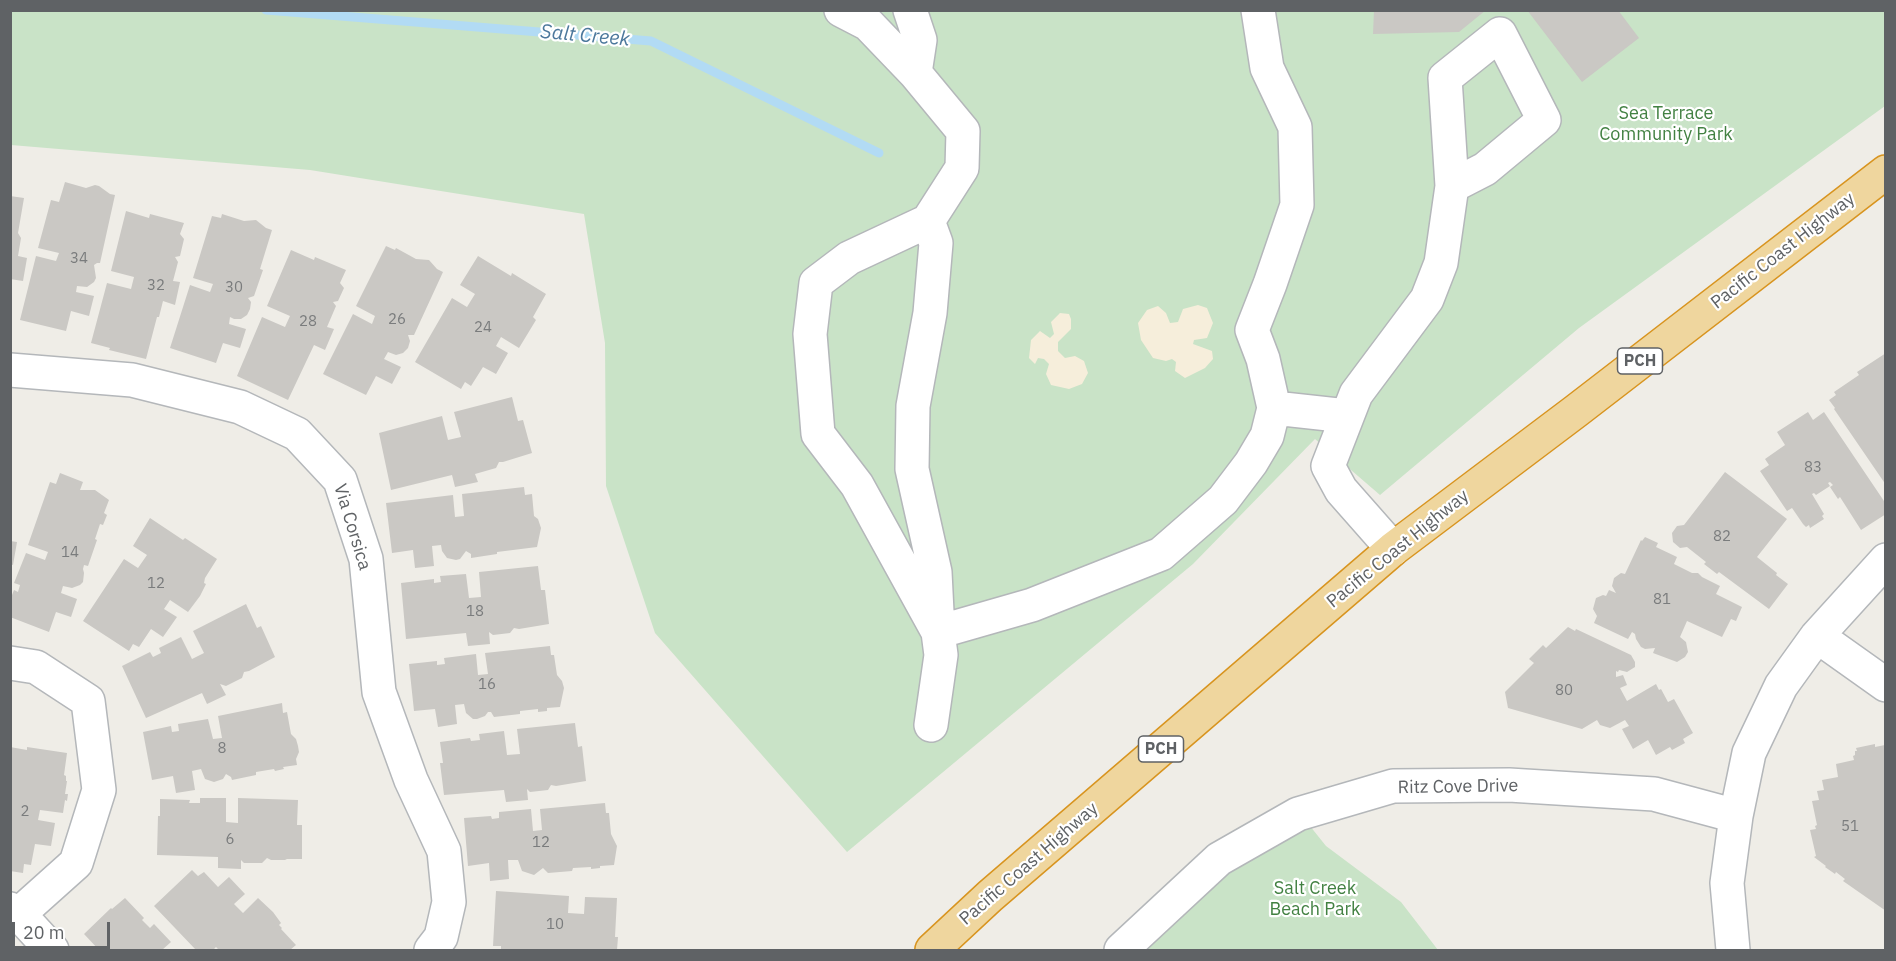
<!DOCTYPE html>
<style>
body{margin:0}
#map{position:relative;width:1896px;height:961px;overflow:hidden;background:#efede7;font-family:"IBM Plex Sans",sans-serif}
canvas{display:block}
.frame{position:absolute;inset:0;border:12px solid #5f6265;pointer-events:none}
.scale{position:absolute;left:12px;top:922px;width:98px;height:27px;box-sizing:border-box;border:3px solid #5f6265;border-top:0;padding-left:8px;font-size:18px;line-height:21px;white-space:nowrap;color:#5f6265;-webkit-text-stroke:4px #fff;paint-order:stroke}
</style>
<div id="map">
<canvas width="1896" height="961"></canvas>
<div class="frame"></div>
<div class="scale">20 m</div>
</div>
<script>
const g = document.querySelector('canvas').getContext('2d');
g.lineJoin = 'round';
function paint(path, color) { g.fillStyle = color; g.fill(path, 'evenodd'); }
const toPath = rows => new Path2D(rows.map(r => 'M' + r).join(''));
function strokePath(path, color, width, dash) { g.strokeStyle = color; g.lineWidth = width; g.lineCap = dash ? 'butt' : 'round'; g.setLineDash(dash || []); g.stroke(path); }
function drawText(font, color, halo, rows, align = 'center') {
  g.font = font + ' "IBM Plex Sans",sans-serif'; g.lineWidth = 4.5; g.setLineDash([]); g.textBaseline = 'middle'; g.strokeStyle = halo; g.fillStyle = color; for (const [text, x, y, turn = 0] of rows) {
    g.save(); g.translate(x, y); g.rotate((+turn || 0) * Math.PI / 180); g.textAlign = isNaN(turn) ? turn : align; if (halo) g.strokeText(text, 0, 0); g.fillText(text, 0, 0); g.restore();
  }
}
paint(toPath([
 [10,11,1885,11,1885,106,1579,328,1380,495,1315,439,1193,564,847,852,655,633,606,486,605,343,584,214,310,170,11,145],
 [1298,811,1326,846,1401,902,1438,950,1144,950]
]), '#c9e3c7');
paint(toPath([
 [1198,305,1207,308,1213,323,1207,338,1194,340,1193,344,1212,351,1213,359,1205,368,1185,378,1175,371,1176,362,1172,359,1166,361,1153,358,1141,340,1138,323,1147,310,1158,306,1166,313,1170,323,1178,322,1183,309],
 [1060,313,1069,314,1071,319,1071,329,1058,342,1058,351,1065,358,1075,356,1084,361,1088,373,1082,384,1069,389,1051,385,1046,374,1049,364,1044,359,1038,358,1035,364,1029,358,1031,340,1040,331,1050,338,1054,334,1051,322]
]), '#f6eedb');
strokePath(toPath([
 [266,10,651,41,879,153]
]), '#b2dbf4', 9);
paint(toPath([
 [1374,10,1486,10,1459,32,1373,34],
 [1527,10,1618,10,1639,38,1582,82],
 [65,182,86,188,95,185,99,186,110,194,115,195,100,263,97,263,94,265,96,278,94,282,87,287,77,286,76,292,94,296,89,316,71,311,66,331,20,320,36,256,56,261,59,253,38,248,51,200,59,202],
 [10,196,24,198,18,233,21,238,18,256,27,258,23,281,10,279],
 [126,211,149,218,150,214,184,223,180,234,184,239,180,256,175,257,178,262,173,281,180,282,175,305,163,301,159,317,157,317,146,359,109,350,110,348,91,343,107,283,131,289,134,277,111,271],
 [222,214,244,221,256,220,266,228,272,230,260,269,263,270,254,296,248,298,251,302,250,309,247,315,241,319,234,319,230,317,229,324,246,329,240,348,223,343,216,363,170,348,190,285,210,292,213,284,193,278,212,216,221,218],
 [386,246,395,250,396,248,416,259,429,260,437,269,443,272,414,335,408,335,410,341,408,348,403,353,396,355,388,352,384,359,401,367,392,384,376,376,366,395,323,374,353,314,372,324,375,316,356,306],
 [291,250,314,260,315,257,346,270,340,283,344,288,338,301,333,302,336,306,327,327,334,329,325,350,314,345,288,400,237,376,262,317,285,327,290,316,267,306],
 [478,256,511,276,512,273,546,294,533,317,536,320,519,348,501,337,496,346,508,353,496,374,483,367,471,386,465,382,461,389,415,362,452,298,467,307,475,294,460,285],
 [1886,353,1886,485,1834,409,1835,408,1829,400,1836,395,1834,392,1859,375,1857,372],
 [512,397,518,421,523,420,532,453,503,462,499,462,496,468,475,474,478,482,455,487,452,475,391,490,379,433,442,416,448,440,461,437,454,412],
 [1808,412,1813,420,1824,412,1886,504,1886,514,1861,530,1840,497,1838,499,1830,487,1833,485,1830,482,1828,483,1830,486,1816,495,1814,493,1812,494,1824,514,1822,516,1824,519,1810,528,1809,525,1806,527,1803,524,1792,508,1787,511,1760,471,1769,465,1765,459,1785,445,1777,432],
 [1725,472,1787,519,1757,557,1777,573,1776,575,1788,584,1769,609,1719,572,1717,574,1704,564,1706,562,1687,547,1680,548,1673,542,1672,533,1677,526,1684,525],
 [60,473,83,482,80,490,95,490,109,500,104,513,107,515,103,525,100,524,95,539,97,540,88,566,84,565,83,569,84,573,83,582,80,585,72,588,63,586,61,593,77,599,71,617,56,612,49,632,10,617,10,600,14,590,18,592,20,585,14,583,26,553,45,560,48,552,28,545,50,482,56,484],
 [524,487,525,495,532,494,534,516,538,519,541,528,537,547,497,552,497,554,471,558,471,554,466,551,460,559,456,560,447,558,442,551,441,545,432,546,434,566,415,568,413,550,392,553,386,503,453,495,455,517,464,516,462,494],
 [150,518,183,540,185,538,217,559,205,578,204,583,206,584,200,596,188,612,170,600,164,609,177,617,163,637,151,629,139,647,133,644,129,651,83,621,124,559,138,568,147,555,133,546],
 [1645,537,1658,543,1656,547,1677,557,1674,564,1692,573,1698,573,1702,577,1720,586,1716,594,1742,607,1736,621,1731,619,1722,637,1687,621,1680,637,1686,642,1688,652,1685,657,1677,662,1653,653,1655,648,1645,649,1641,647,1636,639,1635,634,1632,632,1628,639,1594,623,1597,616,1593,609,1596,598,1603,595,1606,596,1609,590,1616,593,1612,586,1614,578,1621,573,1625,574,1641,540,1642,541],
 [10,541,17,542,13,565,10,564],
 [538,566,541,590,545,590,549,624,519,629,514,628,510,633,493,635,489,632,490,644,468,646,466,633,406,639,401,583,434,579,434,583,441,582,440,576,466,574,469,598,481,597,479,572],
 [246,604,257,628,261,626,275,657,249,671,244,672,242,678,226,686,220,684,226,695,207,704,202,693,146,718,122,666,150,652,153,657,161,653,159,648,181,637,192,659,204,653,193,631],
 [1568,627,1575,631,1576,629,1631,655,1635,662,1635,667,1627,672,1619,670,1618,672,1616,671,1616,677,1623,675,1627,685,1620,688,1627,701,1656,684,1659,690,1661,689,1668,702,1674,699,1693,733,1683,739,1685,743,1672,750,1670,747,1656,755,1648,740,1633,749,1622,729,1629,726,1625,720,1610,728,1600,725,1597,720,1582,729,1508,708,1505,692,1534,663,1529,659,1543,645,1546,648],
 [550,646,551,655,554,655,557,675,562,681,564,688,560,707,547,708,547,711,538,712,538,709,520,711,520,714,494,717,491,712,488,712,485,716,477,719,473,719,466,713,464,704,455,705,457,724,438,727,435,709,414,711,409,664,437,661,437,665,445,664,444,658,476,654,478,675,488,674,485,653],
 [282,703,283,713,287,712,291,734,296,739,298,746,299,752,296,759,297,765,283,767,284,769,275,771,274,769,256,772,256,775,232,780,231,777,226,774,223,779,214,782,205,779,201,769,192,771,195,790,176,793,173,776,152,780,143,732,171,726,172,732,179,731,178,724,208,719,213,739,222,738,218,716],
 [575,723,578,747,582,746,586,781,556,786,551,785,548,790,530,792,527,789,528,800,506,802,504,790,444,795,440,763,443,763,440,742,470,738,471,741,480,740,479,734,504,731,507,755,520,754,517,729],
 [1875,744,1875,747,1885,745,1886,749,1886,911,1843,881,1845,879,1836,872,1835,874,1825,867,1826,866,1814,857,1816,856,1810,830,1816,829,1815,826,1817,825,1812,801,1819,800,1817,791,1824,790,1822,780,1838,777,1836,764,1854,760,1853,756,1855,755,1855,751,1857,751,1856,748],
 [10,747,27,750,27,747,67,753,64,775,66,776,66,781,67,781,65,794,68,794,67,801,65,800,63,813,40,810,38,820,55,823,51,846,35,844,31,865,24,864,23,873,10,871],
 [200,798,226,798,226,822,238,823,238,798,298,800,297,825,302,825,302,859,287,859,285,860,271,860,267,858,262,863,244,863,241,860,241,869,218,868,218,857,157,855,158,816,160,816,160,799,190,800,189,803,200,803],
 [605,803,606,813,609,813,611,834,617,846,614,865,600,866,600,868,591,869,591,867,573,868,572,871,548,873,543,868,534,875,522,871,518,860,508,860,509,879,490,881,489,863,468,866,464,818,491,816,492,819,499,818,499,812,531,809,533,831,542,830,540,809],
 [192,870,198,876,204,872,218,887,229,877,245,894,234,904,243,913,258,898,273,912,281,923,279,925,282,928,281,929,296,945,290,950,219,950,216,947,213,950,196,950,154,906],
 [496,891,569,896,568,913,584,914,585,897,617,898,615,937,618,937,617,950,501,950,501,946,493,946],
 [125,898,144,918,142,920,150,928,154,924,171,942,162,950,99,950,84,934,111,908,112,909]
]), '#cac8c4');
const minor = toPath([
 [841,10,868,24,915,73,963,131,962,168,928,221,849,258,816,283,810,334,818,434,857,485,938,632,941,655,931,725],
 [910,10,920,40,915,73],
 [928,221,936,243,930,313,913,406,912,469,935,572,938,632,1032,605,1161,554,1223,500,1251,463,1267,436,1274,408,1263,359,1252,330,1270,284,1297,205,1295,127,1267,68,1258,10],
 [10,370,132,380,240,407,297,434,340,480,366,559,379,692,411,780,444,851,449,902,441,937,431,950],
 [1274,408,1347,416],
 [1393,549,1341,490,1328,466,1356,394,1427,299,1441,263,1452,186,1485,169,1544,120,1500,34,1445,78,1452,186],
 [1817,636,1886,685],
 [10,663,36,667,88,701,99,790,76,863,19,914],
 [10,909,19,914,52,950],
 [1121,950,1219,859,1298,814,1393,786,1509,785,1654,794,1736,816],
 [1733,950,1727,883,1736,816,1749,753,1781,686,1817,636,1886,560]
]);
const highway = toPath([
 [932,950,990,896,1393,549,1576,411,1886,172]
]);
strokePath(minor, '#b4b7ba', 36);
strokePath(highway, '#d8941f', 36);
strokePath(minor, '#fff', 33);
strokePath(highway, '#efd69e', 33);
drawText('15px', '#7a7c7d', null, [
 ["34",79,259],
 ["32",156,286],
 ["30",234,288],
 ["26",397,320],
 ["28",308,322],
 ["24",483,328],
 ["83",1813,468],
 ["82",1722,537],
 ["14",70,553],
 ["12",156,584],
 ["81",1662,600],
 ["18",475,612],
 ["16",487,685],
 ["80",1564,691],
 ["8",222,749],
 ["2",25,812],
 ["51",1850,827],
 ["6",230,840],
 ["12",541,843],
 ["10",555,925]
]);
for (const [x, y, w] of [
 [1640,361,45],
 [1161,749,45]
]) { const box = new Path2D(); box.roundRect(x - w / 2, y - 13, w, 26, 4.5); g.fillStyle = '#fff'; g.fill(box); strokePath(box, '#5f6265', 1.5); }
drawText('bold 16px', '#5f6265', null, [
 ["PCH",1640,361],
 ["PCH",1161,749]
]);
drawText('18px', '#428142', '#fff', [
 ["Sea Terrace",1666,114],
 ["Community Park",1666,135],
 ["Salt Creek",1315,889],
 ["Beach Park",1315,910]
]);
drawText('18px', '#5f6265', '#fff', [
 ["Pacific Coast Highway",1783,251,-38],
 ["Via Corsica",352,527,73],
 ["Pacific Coast Highway",1398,549,-39],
 ["Ritz Cove Drive",1458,787,-1],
 ["Pacific Coast Highway",1029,864,-41]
]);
drawText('italic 20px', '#4c789c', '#fff', [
 ["Salt Creek",585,36,5]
]);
</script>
